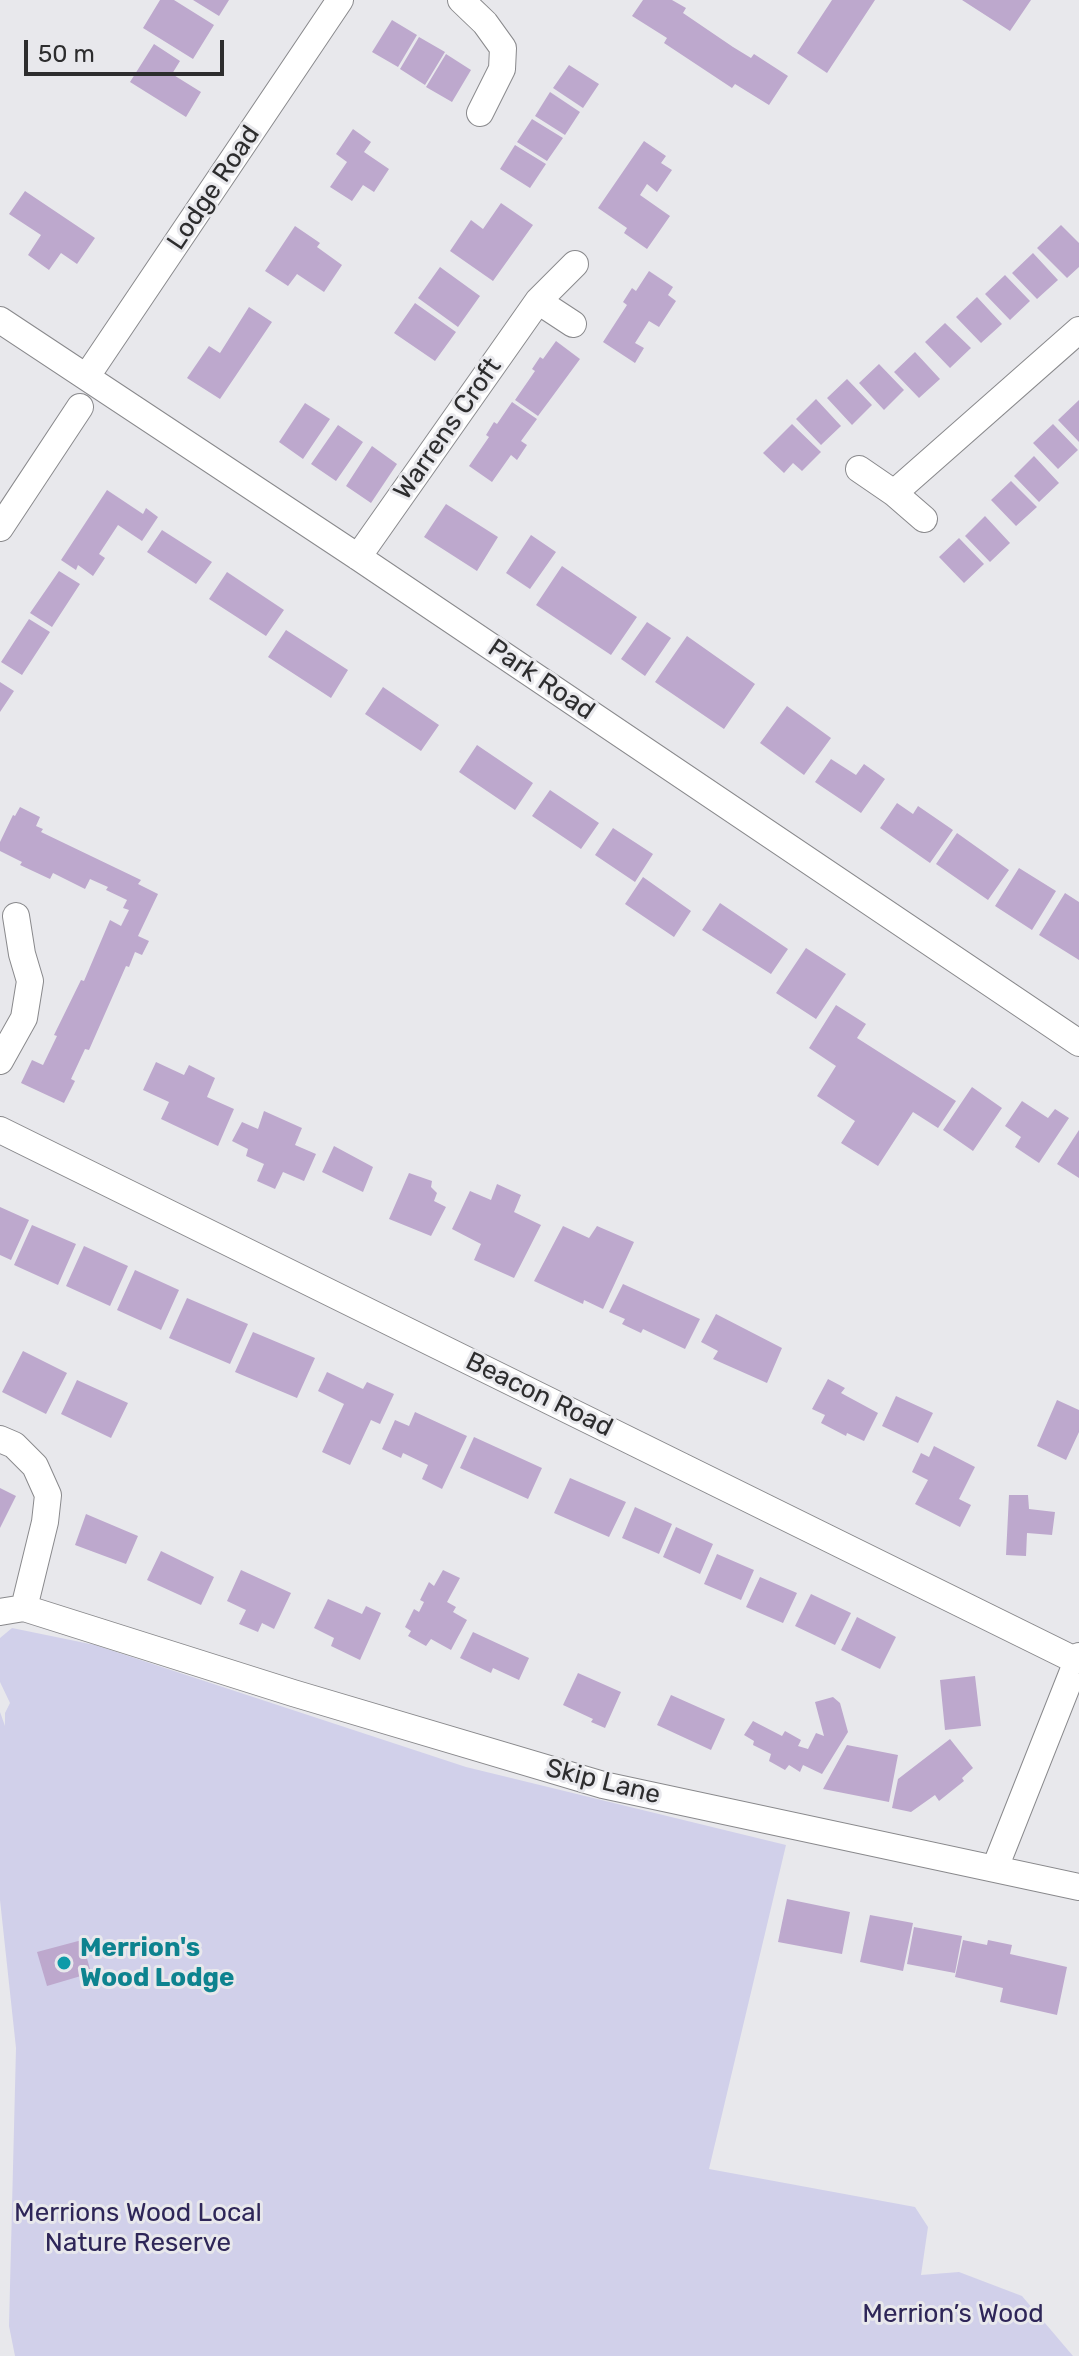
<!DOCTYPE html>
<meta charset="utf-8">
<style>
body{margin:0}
#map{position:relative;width:1079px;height:2356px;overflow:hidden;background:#e8e8ec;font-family:Rubik,sans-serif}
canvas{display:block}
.scale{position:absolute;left:24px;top:40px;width:200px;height:36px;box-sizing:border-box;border:4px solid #2d2d2e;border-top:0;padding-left:10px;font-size:24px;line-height:28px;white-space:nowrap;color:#2d2d2e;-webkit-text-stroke:6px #e8e8ec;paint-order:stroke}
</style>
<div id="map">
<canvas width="1079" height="2356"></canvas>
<div class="scale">50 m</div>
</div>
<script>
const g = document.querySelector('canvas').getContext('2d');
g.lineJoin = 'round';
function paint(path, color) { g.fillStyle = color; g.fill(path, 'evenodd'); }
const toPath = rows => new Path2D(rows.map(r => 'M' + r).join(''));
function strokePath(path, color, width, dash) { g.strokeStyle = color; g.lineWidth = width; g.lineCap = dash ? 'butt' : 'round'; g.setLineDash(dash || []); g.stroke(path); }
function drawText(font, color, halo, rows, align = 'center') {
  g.font = font + ' Rubik,sans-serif'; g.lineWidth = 6; g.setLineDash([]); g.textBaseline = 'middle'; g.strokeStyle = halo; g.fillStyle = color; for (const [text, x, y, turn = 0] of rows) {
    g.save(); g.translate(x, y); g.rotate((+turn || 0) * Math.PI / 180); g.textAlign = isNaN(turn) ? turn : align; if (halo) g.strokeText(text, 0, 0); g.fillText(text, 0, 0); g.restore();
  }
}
paint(toPath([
 [12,1628,95,1645,466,1767,786,1845,709,2169,915,2207,928,2227,921,2275,959,2272,1022,2296,1073,2356,15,2356,9,2326,16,2048,0,1900,0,1712,5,1726,5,1713,10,1703,0,1682,0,1638]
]), '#d1d0ea');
paint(toPath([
 [160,0,174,0,214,25,193,59,143,28],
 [193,0,229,0,219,16],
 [643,0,672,0,686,8,683,13,733,47,751,58,754,54,788,76,769,105,735,84,732,88,664,43,667,38,632,16],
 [832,0,875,0,827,73,797,53],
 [962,0,1031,0,1010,31],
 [392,20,417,35,398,67,372,52],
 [419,37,445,52,425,85,400,69],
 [154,44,180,61,172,74,201,92,186,117,130,82],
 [446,54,471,70,452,102,426,87],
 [569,65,599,84,583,108,553,88],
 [550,92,580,112,565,135,535,116],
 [532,119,563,138,547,161,517,142],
 [353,129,371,142,364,152,389,169,374,192,363,185,352,201,330,187,347,162,336,154],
 [644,141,666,156,661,163,672,170,657,192,647,184,640,195,670,216,647,249,624,233,627,228,598,208],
 [515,145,546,164,530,188,500,169],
 [25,191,95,238,77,264,61,253,49,270,28,255,41,235,9,214],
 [501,203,533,225,493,281,450,251,471,220,483,229],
 [1061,225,1079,243,1079,267,1067,278,1037,248],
 [295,226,320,243,317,247,342,265,324,292,297,274,288,286,265,271],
 [1033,253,1058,280,1037,299,1012,273],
 [440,267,480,296,458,327,418,298],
 [649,271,673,287,668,295,676,301,659,327,649,321,635,343,644,348,635,363,603,342,627,305,623,302,632,288,636,291],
 [1005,275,1030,301,1010,320,985,294],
 [977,297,1002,324,981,343,956,317],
 [415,303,456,332,435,361,394,333],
 [249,307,272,322,220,399,187,378,209,346,220,353],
 [945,323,971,348,950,368,925,342],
 [556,341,580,359,538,416,515,400,535,371,532,369,540,357,543,359],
 [915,352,940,379,919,398,894,372],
 [879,364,904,390,884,410,859,383],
 [847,379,872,405,852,425,827,398],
 [816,399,841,426,821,445,796,419],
 [1079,400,1079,442,1058,420],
 [512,402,537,419,521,441,527,445,517,460,511,455,492,482,469,466,489,437,486,435,494,422,497,424],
 [305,403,330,419,303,459,279,442],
 [792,424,821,452,802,471,793,463,784,473,763,453],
 [1053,424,1078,450,1058,469,1033,443],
 [338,425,363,442,336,481,311,464],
 [372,446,397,464,371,503,346,486],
 [1034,456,1059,483,1039,502,1014,476],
 [1011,481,1037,507,1016,526,991,500],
 [107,490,143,514,146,508,158,517,142,541,118,525,99,554,105,558,93,576,78,565,76,570,61,560],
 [446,504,498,537,477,571,424,537],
 [985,516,1010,543,990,562,965,536],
 [162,530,212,562,196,584,147,552],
 [531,535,556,552,530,589,506,573],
 [959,538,984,564,964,583,939,557],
 [562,566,637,617,611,655,536,605],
 [59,571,80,584,52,627,30,613],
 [227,572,284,610,266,636,209,599],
 [29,619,50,632,22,675,1,662],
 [647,622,671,638,645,676,621,659],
 [286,630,348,670,331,698,268,657],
 [687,636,755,684,724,729,655,682],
 [0,682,14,691,0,712],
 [383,687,439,725,421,751,365,714],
 [787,706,831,738,804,775,760,743],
 [477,745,533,783,515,810,459,772],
 [831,759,856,775,864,764,885,779,861,813,815,782],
 [550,790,599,823,581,849,532,816],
 [897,803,913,814,918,806,953,830,930,863,880,828],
 [20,807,40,817,36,826,43,829,41,832,141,880,138,884,158,894,138,936,149,941,142,955,135,952,129,967,126,966,89,1050,85,1049,71,1079,75,1081,64,1103,21,1083,32,1060,43,1065,57,1036,54,1035,81,980,84,981,110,920,121,926,129,910,123,908,127,900,106,890,108,887,90,879,85,889,53,873,50,879,20,865,22,862,0,851,0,842,13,815,15,816],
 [613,828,653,854,635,882,595,855],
 [957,833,1009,870,988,900,936,864],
 [1019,868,1056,891,1032,930,995,906],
 [643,877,691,911,674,937,625,904],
 [1065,893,1079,902,1079,960,1039,935],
 [720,903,788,949,771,974,702,930],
 [806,948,846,974,816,1019,776,993],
 [836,1005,866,1024,857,1038,956,1101,938,1128,913,1112,878,1166,841,1143,855,1121,817,1096,836,1066,809,1048],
 [156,1062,184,1075,189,1065,215,1078,207,1097,234,1109,218,1146,161,1119,169,1102,143,1090],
 [972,1087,1002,1108,973,1151,943,1130],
 [1022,1101,1048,1118,1055,1109,1069,1118,1039,1163,1015,1147,1021,1137,1005,1126],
 [264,1111,302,1128,295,1145,316,1154,304,1181,283,1172,275,1189,257,1181,264,1164,246,1156,248,1149,232,1141,242,1122,258,1129],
 [1079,1130,1079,1178,1057,1164],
 [334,1146,373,1167,363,1192,322,1172],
 [409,1173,432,1181,431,1187,437,1193,434,1201,446,1207,431,1236,389,1219],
 [497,1184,521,1195,514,1212,541,1225,514,1278,474,1260,481,1244,452,1229,470,1191,491,1200],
 [0,1207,29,1220,11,1260,0,1255],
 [32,1225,76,1244,58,1285,14,1265],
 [563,1226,589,1238,597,1226,634,1242,603,1309,584,1300,583,1304,534,1281],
 [84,1246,128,1266,110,1306,66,1286],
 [135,1270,179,1290,161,1330,117,1310],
 [623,1284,700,1319,685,1349,643,1329,641,1333,622,1324,625,1319,609,1312],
 [187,1298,248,1324,230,1364,169,1338],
 [716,1314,782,1348,767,1383,713,1359,718,1351,701,1342],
 [253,1332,315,1358,297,1398,235,1372],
 [23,1351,67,1373,46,1414,2,1392],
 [327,1372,363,1389,367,1382,394,1394,380,1424,371,1420,350,1465,322,1452,344,1404,318,1391],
 [828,1379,845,1388,841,1393,878,1413,864,1441,847,1433,846,1436,821,1423,825,1415,812,1409],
 [77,1380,128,1403,111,1438,61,1414],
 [896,1396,933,1413,918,1443,882,1426],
 [1057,1400,1079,1410,1079,1432,1066,1460,1037,1446],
 [415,1412,467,1436,442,1489,422,1479,428,1465,403,1453,401,1458,382,1449,395,1420,409,1426],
 [474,1437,542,1468,528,1499,460,1468],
 [934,1446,975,1467,959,1499,971,1505,960,1527,915,1504,928,1480,912,1472,921,1453,929,1457],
 [570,1478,626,1502,609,1537,554,1513],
 [0,1488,16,1496,0,1528],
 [1009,1495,1028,1495,1029,1509,1055,1512,1052,1535,1027,1533,1026,1556,1006,1555],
 [635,1507,672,1524,659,1554,622,1538],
 [86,1514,138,1536,126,1564,75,1545],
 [676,1527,713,1544,700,1574,663,1557],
 [161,1551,214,1577,201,1605,147,1580],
 [717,1554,754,1570,741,1600,704,1584],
 [241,1570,291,1593,274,1629,262,1623,258,1632,239,1624,246,1610,227,1601],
 [443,1570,460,1578,447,1602,456,1607,453,1612,467,1620,451,1650,431,1639,426,1646,408,1636,411,1631,405,1627,414,1609,419,1612,424,1602,420,1600,429,1582,434,1586],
 [760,1577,797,1593,783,1623,746,1607],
 [811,1594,851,1613,835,1645,795,1626],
 [328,1599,362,1614,366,1606,381,1613,360,1660,331,1646,334,1638,314,1628],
 [857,1617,896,1637,880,1669,841,1650],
 [473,1632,529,1658,519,1680,493,1668,491,1673,460,1658],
 [578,1673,621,1692,605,1728,591,1722,593,1719,563,1705],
 [975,1676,981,1726,945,1730,940,1680],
 [671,1695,725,1719,711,1750,657,1725],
 [833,1697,840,1703,848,1732,822,1774,803,1765,800,1772,789,1765,785,1770,769,1761,771,1754,753,1745,754,1741,744,1735,753,1721,782,1736,785,1731,801,1740,798,1746,808,1749,816,1733,824,1736,815,1702],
 [950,1739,973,1768,962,1778,964,1781,939,1801,935,1795,911,1812,892,1808,898,1779],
 [847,1745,898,1755,889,1802,823,1789],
 [787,1899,850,1912,842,1954,778,1942],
 [870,1915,913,1923,903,1971,860,1962],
 [914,1927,962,1936,955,1973,907,1964],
 [82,1940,91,1973,47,1986,37,1952],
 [963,1940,987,1945,988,1940,1012,1945,1010,1954,1067,1967,1057,2015,1000,2002,1003,1988,955,1977]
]), '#bda8cd');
const street = toPath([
 [461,0,485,23,503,48,502,69,480,113],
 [538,301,573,324],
 [0,320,358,557,1079,1043],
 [87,376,340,0],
 [859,469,894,493,924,519],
 [894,493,1079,330],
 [0,528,80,407],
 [358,557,538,301,575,264],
 [0,1061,24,1018,30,981,22,954,16,916],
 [0,1130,1077,1661],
 [0,1439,14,1445,35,1466,48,1495,45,1522,24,1608],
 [0,1612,24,1608,293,1693,603,1785,1079,1887],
 [995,1868,1079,1656]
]);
strokePath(street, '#89898c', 28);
strokePath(street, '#fff', 26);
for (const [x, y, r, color] of [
 [64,1963,8,"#0f9aa8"]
]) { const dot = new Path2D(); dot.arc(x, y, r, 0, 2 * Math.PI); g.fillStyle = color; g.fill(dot); strokePath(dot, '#e8e8ec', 3); }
drawText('26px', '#2d2d2e', '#e8e8ec', [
 ["Lodge Road",214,188,-56],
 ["Warrens Croft",448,429,-55],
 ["Park Road",541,680,34],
 ["Beacon Road",539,1395,26],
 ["Skip Lane",603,1782,14]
]);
drawText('bold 26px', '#0d838f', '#e8e8ec', [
 ["Merrion's",80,1948],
 ["Wood Lodge",80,1978]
], 'left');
drawText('26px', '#2e2658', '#e8e8ec', [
 ["Merrions Wood Local",138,2213],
 ["Nature Reserve",138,2243],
 ["Merrion’s Wood",953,2314]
]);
</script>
